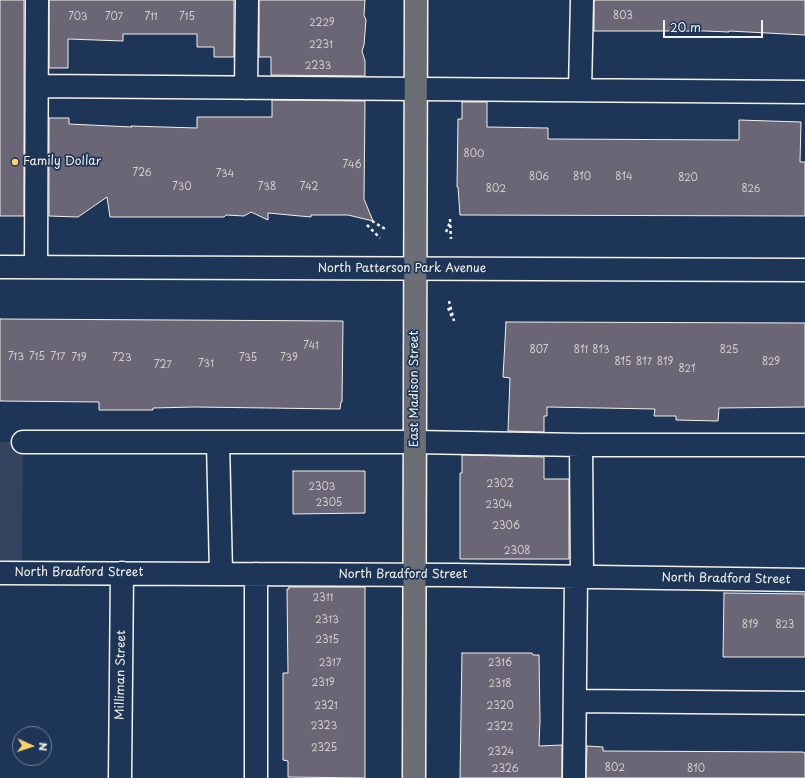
<!DOCTYPE html>
<style>
body{margin:0}
#map{position:relative;width:805px;height:778px;overflow:hidden;background:#1d3557;font-family:"Playpen Sans",sans-serif}
canvas{display:block}
.north{position:absolute;left:12px;top:726px;width:40px;height:40px;box-sizing:border-box;background:#1d3557;border:1px solid #738091;border-radius:50%;rotate:93deg;font-size:11px;font-weight:700;line-height:16px;text-align:center;color:#f4f1e8}
.north::after{content:'';display:block;margin:auto;width:14px;height:18px;background:#ffd166;clip-path:polygon(50% 0,100% 100%,50% 72%,0 100%)}
.scale{position:absolute;left:663px;top:20px;width:100px;height:18px;box-sizing:border-box;border:2px solid #f4f1e8;border-top:0;padding-left:5px;font-size:12px;line-height:14px;white-space:nowrap;color:#f4f1e8;-webkit-text-stroke:3px #1d3557;paint-order:stroke}
</style>
<div id="map">
<canvas width="805" height="778"></canvas>
<div class="north">N</div>
<div class="scale">20 m</div>
</div>
<script>
const g = document.querySelector('canvas').getContext('2d');
g.lineJoin = 'round';
function paint(path, color) { g.fillStyle = color; g.fill(path, 'evenodd'); }
const toPath = rows => new Path2D(rows.map(r => 'M' + r).join(''));
function strokePath(path, color, width, dash) { g.strokeStyle = color; g.lineWidth = width; g.lineCap = dash ? 'butt' : 'round'; g.setLineDash(dash || []); g.stroke(path); }
function drawText(font, color, halo, rows, align = 'center') {
  g.font = font + ' "Playpen Sans",sans-serif'; g.lineWidth = 3.5; g.setLineDash([]); g.textBaseline = 'middle'; g.strokeStyle = halo; g.fillStyle = color; for (const [text, x, y, turn = 0] of rows) {
    g.save(); g.translate(x, y); g.rotate((+turn || 0) * Math.PI / 180); g.textAlign = isNaN(turn) ? turn : align; if (halo) g.strokeText(text, 0, 0); g.fillText(text, 0, 0); g.restore();
  }
}
paint(toPath([
 [0,442,23,442,22,570,0,570]
]), '#344460');
const building = toPath([
 [0,0,24,0,24,216,0,216,0,0],
 [49,0,234,0,234,57,214,57,214,47,197,47,197,34,123,34,123,41,68,39,68,68,49,68,49,0],
 [259,0,365,0,364,15,366,20,364,45,362,51,365,61,365,76,271,75,271,57,259,57,259,0],
 [594,0,805,0,805,35,729,31,729,32,705,31,594,31,594,0],
 [272,100,365,101,364,199,373,221,348,215,311,215,311,217,268,213,268,220,251,212,244,216,226,215,224,217,110,217,107,197,78,217,49,216,49,118,69,118,69,124,132,127,131,126,197,128,197,117,272,117,272,100],
 [462,102,487,102,487,127,548,128,548,139,739,140,739,120,801,122,800,162,805,162,805,216,460,215,458,187,457,187,458,119,462,119,462,102],
 [0,319,343,321,342,402,341,402,340,409,195,407,153,408,153,410,99,410,99,402,0,401,0,319],
 [506,322,805,323,805,407,719,408,718,421,676,420,676,416,654,416,655,409,547,407,547,416,544,416,544,432,508,431,510,378,503,377,506,322],
 [462,455,544,457,544,479,569,479,569,559,460,559,460,473,462,473,462,455],
 [293,471,365,471,365,513,293,514,293,471],
 [289,587,365,587,365,778,288,777,288,761,283,760,283,673,288,673,287,589,289,589,289,587],
 [724,593,805,594,805,657,723,657,724,593],
 [462,653,532,653,533,655,539,655,540,720,539,746,562,745,562,778,460,778,462,653],
 [587,746,603,747,603,751,803,752,805,753,805,778,586,778,587,746]
]);
paint(building, '#6a6676');
strokePath(building, '#f4f1e8', 1);
const minor = toPath([
 [37,86,805,92],
 [246,88,247,0],
 [580,90,582,0],
 [0,267,805,270],
 [36,267,37,0],
 [23,442,414,442,581,445],
 [218,442,221,573],
 [0,573,455,575,805,580],
 [582,576,581,445,805,445],
 [575,701,805,703],
 [120,778,122,573],
 [256,778,256,574],
 [574,778,576,576]
]);
const major = toPath([
 [414,778,416,0]
]);
strokePath(minor, '#f4f1e8', 25);
strokePath(major, '#f4f1e8', 25);
strokePath(toPath([
 [450,219,451,239],
 [372,221,387,230],
 [367,225,380,238],
 [446,232,450,222],
 [449,301,454,321],
 [448,308,452,317]
]), '#f4f1e8', 2.5, [3, 3]);
strokePath(minor, '#1d3557', 22);
strokePath(major, '#6b6f75', 22);
for (const [x, y, r, color] of [
 [15,162,4,"#ffd166"]
]) { const dot = new Path2D(); dot.arc(x, y, r, 0, 2 * Math.PI); g.fillStyle = color; g.fill(dot); strokePath(dot, '#1d3557', 1.5); }
drawText('10px', '#d2cecc', null, [
 ["803",623,16],
 ["703",78,17],
 ["707",114,17],
 ["711",151,17],
 ["715",187,17],
 ["2229",322,23],
 ["2231",321,45],
 ["2233",318,66],
 ["800",474,154],
 ["746",352,165],
 ["726",142,173],
 ["734",225,174],
 ["806",539,177],
 ["810",582,177],
 ["814",624,177],
 ["820",688,178],
 ["730",182,187],
 ["738",267,187],
 ["742",309,187],
 ["802",496,189],
 ["826",751,189],
 ["741",311,346],
 ["807",539,350],
 ["811",581,350],
 ["813",601,350],
 ["825",729,350],
 ["713",16,357],
 ["715",37,357],
 ["717",58,357],
 ["719",79,358],
 ["723",122,358],
 ["735",248,358],
 ["739",289,358],
 ["815",623,362],
 ["817",644,362],
 ["819",665,362],
 ["829",771,362],
 ["731",206,364],
 ["727",163,365],
 ["821",687,369],
 ["2302",500,484],
 ["2303",322,487],
 ["2305",329,503],
 ["2304",499,505],
 ["2306",506,526],
 ["2308",517,551],
 ["2311",323,598],
 ["2313",327,620],
 ["819",750,625],
 ["823",785,625],
 ["2315",327,640],
 ["2317",330,663],
 ["2316",500,663],
 ["2319",323,683],
 ["2318",500,684],
 ["2321",326,706],
 ["2320",500,706],
 ["2323",324,726],
 ["2322",500,727],
 ["2325",324,748],
 ["2324",501,752],
 ["802",615,768],
 ["2326",505,769],
 ["810",696,769]
]);
drawText('12px', '#f4f1e8', '#1d3557', [
 ["Family Dollar",23,162]
], 'left');
drawText('12px', '#f4f1e8', '#1d3557', [
 ["North Patterson Park Avenue",402,269],
 ["East Madison Street",415,389,-90],
 ["North Bradford Street",79,573],
 ["North Bradford Street",403,575],
 ["North Bradford Street",726,579,1],
 ["Milliman Street",121,675,-89]
]);
</script>
